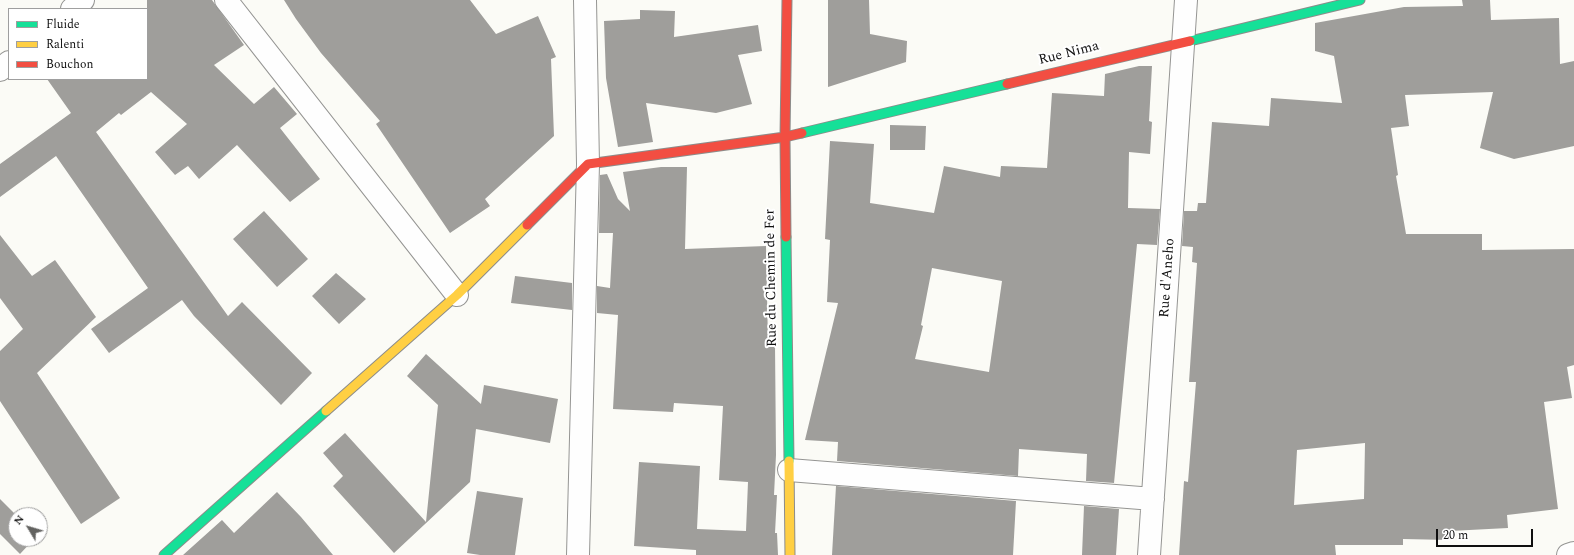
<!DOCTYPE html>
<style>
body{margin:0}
#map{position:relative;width:1574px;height:555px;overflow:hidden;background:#fbfbf6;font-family:Spectral,serif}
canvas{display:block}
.legend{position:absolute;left:8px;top:8px;width:140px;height:72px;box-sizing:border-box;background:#fff;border:1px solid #9f9f9f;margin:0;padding:5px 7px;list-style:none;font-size:12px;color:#0f0f0f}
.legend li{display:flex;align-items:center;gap:8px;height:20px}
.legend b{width:20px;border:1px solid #9f9f9f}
.north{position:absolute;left:8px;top:507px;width:40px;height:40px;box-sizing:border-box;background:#fff;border:1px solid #9f9f9f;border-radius:50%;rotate:308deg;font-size:11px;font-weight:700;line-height:16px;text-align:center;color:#0f0f0f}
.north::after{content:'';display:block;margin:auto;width:14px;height:18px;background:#626260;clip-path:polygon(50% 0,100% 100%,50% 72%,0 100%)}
.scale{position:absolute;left:1436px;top:529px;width:97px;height:18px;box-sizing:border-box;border:2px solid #0f0f0f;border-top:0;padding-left:5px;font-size:12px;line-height:14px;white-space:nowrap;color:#0f0f0f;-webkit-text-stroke:3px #fff;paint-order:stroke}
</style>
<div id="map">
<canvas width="1574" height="555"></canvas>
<ul class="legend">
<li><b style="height:5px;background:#16e098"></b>Fluide</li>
<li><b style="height:5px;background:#ffcf43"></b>Ralenti</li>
<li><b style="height:5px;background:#f24e42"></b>Bouchon</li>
</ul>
<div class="north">N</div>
<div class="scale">20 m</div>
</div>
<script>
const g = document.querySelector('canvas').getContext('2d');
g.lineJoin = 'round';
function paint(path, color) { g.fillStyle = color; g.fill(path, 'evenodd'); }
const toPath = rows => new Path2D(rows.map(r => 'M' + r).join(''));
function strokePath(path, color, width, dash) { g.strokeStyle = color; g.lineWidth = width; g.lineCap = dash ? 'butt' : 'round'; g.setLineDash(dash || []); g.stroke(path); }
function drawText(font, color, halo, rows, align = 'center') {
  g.font = font + ' Spectral,serif'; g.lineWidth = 4; g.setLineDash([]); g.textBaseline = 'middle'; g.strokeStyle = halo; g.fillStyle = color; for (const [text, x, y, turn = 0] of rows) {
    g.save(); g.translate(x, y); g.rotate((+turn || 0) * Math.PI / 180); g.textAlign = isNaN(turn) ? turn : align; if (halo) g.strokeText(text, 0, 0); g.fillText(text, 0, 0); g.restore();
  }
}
paint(toPath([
 [147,0,212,0,244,45,214,65,254,104,274,87,297,114,280,128,320,179,290,202,237,145,199,179,188,166,175,175,155,152,187,124,151,92,121,115,119,113,96,132,228,316,242,302,312,373,281,405,194,316,182,300,109,353,91,329,148,288,56,156,0,197,0,164,71,113,47,79,147,79],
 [284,0,470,0,496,34,538,16,556,57,551,59,554,136,485,199,490,206,450,233,376,124,380,121,321,53,296,19],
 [828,0,869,0,870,34,907,41,906,62,828,87],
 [1462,0,1490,0,1491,20,1559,18,1560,64,1574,61,1574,146,1514,159,1480,148,1493,92,1405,95,1409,126,1391,128,1398,175,1396,176,1406,234,1482,234,1482,250,1574,249,1574,365,1567,367,1572,398,1544,402,1558,509,1507,515,1508,528,1450,531,1450,540,1403,539,1403,545,1335,545,1336,555,1179,555,1184,481,1188,482,1196,382,1189,382,1197,263,1192,262,1193,247,1182,246,1184,211,1197,211,1198,203,1206,203,1212,122,1269,126,1271,98,1342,103,1334,56,1315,51,1315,23,1404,7,1463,6],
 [1365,443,1364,499,1294,505,1297,450],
 [640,10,675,11,674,37,758,25,762,51,738,55,752,104,716,113,646,103,653,142,618,147,606,78,604,21,640,19],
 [1139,66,1152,66,1149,121,1152,122,1150,154,1129,152,1128,208,1160,209,1157,245,1137,244,1114,483,1086,481,1087,454,1019,449,1018,476,837,461,838,442,805,440,838,303,827,302,830,240,825,239,830,141,874,144,870,203,934,213,944,166,1000,177,1001,166,1047,168,1052,93,1104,96,1105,74],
 [932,268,1002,281,989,372,915,359,923,326,921,325],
 [890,125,926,126,925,150,890,150],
 [661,167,687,167,685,249,766,246,768,344,775,345,776,455,774,495,777,495,775,533,777,533,778,555,696,555,696,550,634,546,639,462,700,466,697,529,746,531,748,482,719,480,723,406,674,403,673,412,613,409,618,315,597,313,597,286,610,288,613,233,599,233,600,175,607,174,618,199,630,211,623,172],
 [264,211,308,259,277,287,233,239],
 [0,235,32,276,55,260,96,317,37,373,120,498,81,524,0,401,0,351,23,329,0,298],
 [336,273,366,299,339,324,312,296],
 [515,276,572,283,572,310,511,303],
 [426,354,481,404,484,385,558,399,550,443,476,429,470,482,394,553,333,486,343,476,323,453,345,433,426,522,438,405,407,376],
 [836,486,1016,501,1013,555,832,555],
 [477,491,523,498,515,555,480,555,467,553],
 [277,492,301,517,333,555,183,555,222,520,234,533],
 [0,499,16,515,16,539,34,539,20,554,0,534],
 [1084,506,1119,509,1116,555,1082,555]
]), '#9f9e9b');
const street = toPath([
 [226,0,457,295],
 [72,9,83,0],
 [0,70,9,62],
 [789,470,1153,499],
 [578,555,588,164,585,0],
 [1149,555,1186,0],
 [1568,555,1574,553]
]);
const fast = toPath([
 [1190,41,1360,0],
 [802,133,1007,84],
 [786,237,789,461],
 [164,555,326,411]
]);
const slow = toPath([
 [326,411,457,295,527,225],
 [789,461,790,555]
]);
const jam = toPath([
 [1007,84,1190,41],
 [527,225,588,164,785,137,802,133],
 [786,237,785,137,787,0]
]);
strokePath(street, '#959593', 24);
strokePath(fast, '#8c8c8a', 11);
strokePath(slow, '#8c8c8a', 11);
strokePath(jam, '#8c8c8a', 11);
strokePath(street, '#fefefe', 22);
strokePath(fast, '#16e098', 9);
strokePath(slow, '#ffcf43', 9);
strokePath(jam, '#f24e42', 9);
drawText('14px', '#0f0f0f', '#fff', [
 ["Rue Nima",1069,54,-14],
 ["Rue du Chemin de Fer",772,278,-91],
 ["Rue d'Aneho",1168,278,-86]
]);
</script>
